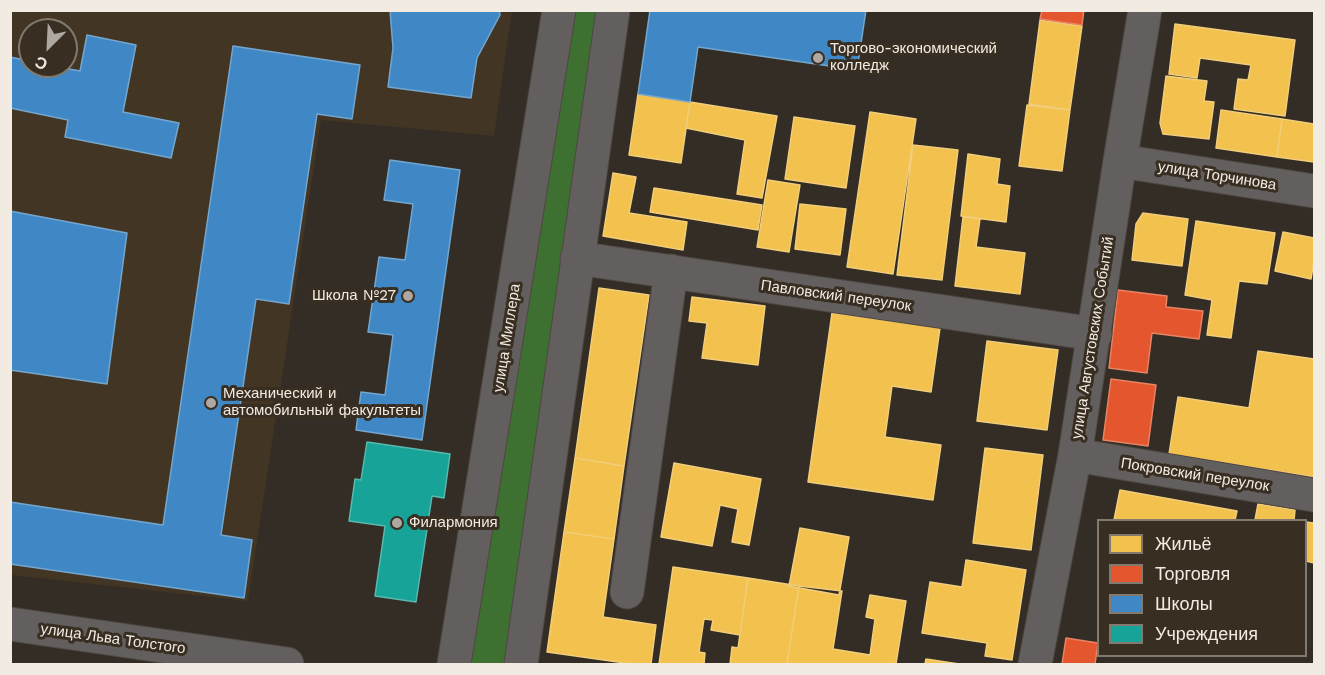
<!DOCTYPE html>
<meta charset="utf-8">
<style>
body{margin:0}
#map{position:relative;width:1325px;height:675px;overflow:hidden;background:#332d26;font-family:"Work Sans",sans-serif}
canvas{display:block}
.frame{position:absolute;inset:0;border:12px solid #f2ebe2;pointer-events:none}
.legend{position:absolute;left:1097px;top:519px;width:210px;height:138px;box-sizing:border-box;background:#382e21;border:2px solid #827a6e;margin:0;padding:8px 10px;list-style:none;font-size:18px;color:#f2ebe2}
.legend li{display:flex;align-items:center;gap:12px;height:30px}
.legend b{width:30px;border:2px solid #827a6e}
.north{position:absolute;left:18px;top:18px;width:60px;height:60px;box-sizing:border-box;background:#382e21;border:2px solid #827a6e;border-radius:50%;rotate:204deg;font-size:16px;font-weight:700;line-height:24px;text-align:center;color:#f2ebe2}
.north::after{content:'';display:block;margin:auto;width:21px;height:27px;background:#afa8a0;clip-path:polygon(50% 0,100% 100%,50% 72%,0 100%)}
</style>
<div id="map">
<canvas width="1325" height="675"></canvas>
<div class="frame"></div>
<ul class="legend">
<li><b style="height:16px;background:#f2c14e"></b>Жильё</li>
<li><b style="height:16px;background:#e4572e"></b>Торговля</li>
<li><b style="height:16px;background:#3f88c5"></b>Школы</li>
<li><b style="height:16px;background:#17a398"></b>Учреждения</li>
</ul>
<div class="north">С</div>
</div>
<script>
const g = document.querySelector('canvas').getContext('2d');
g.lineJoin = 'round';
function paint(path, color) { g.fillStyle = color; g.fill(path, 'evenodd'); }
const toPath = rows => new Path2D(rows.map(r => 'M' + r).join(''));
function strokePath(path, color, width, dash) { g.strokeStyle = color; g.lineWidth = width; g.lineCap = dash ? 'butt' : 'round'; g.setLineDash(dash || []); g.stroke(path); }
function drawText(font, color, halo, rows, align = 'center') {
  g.font = font + ' "Work Sans",sans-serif'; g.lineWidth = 6; g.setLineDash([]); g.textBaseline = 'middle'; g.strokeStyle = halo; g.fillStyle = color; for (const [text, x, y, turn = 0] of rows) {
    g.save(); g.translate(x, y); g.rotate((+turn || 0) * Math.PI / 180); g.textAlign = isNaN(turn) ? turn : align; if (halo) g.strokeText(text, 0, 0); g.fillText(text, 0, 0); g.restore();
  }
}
paint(toPath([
 [11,11,512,11,494,136,321,120,248,601,11,575],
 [30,30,66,30,66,66,30,66]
]), '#423523');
paint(toPath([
 [569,11,606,11,507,664,470,664]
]), '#3e7032');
const homes = toPath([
 [1040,20,1082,26,1070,110,1029,104,1040,20],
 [1175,24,1295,40,1285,116,1234,109,1238,79,1248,80,1251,65,1200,58,1197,78,1169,74,1175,24],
 [1166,76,1207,81,1204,101,1214,102,1209,139,1163,134,1160,123,1166,76],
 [638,94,690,102,681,163,629,155,638,94],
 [690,102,777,116,762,198,737,194,745,140,686,128,690,102],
 [1027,105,1070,110,1062,171,1019,166,1027,105],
 [1221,110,1282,119,1277,157,1216,148,1221,110],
 [870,112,916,119,893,274,847,267,870,112],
 [794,117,855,126,846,188,785,179,794,117],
 [1282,119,1314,124,1314,162,1277,157,1282,119],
 [913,145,958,150,942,280,897,275,913,145],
 [968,154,1000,159,997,184,1010,186,1006,222,961,216,968,154],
 [613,173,636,177,629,213,687,222,683,250,603,236,613,173],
 [768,180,800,185,789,252,757,247,768,180],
 [654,188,762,205,758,230,650,212,654,188],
 [800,204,846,209,840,255,795,249,800,204],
 [1143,213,1188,219,1182,266,1132,260,1136,224,1143,213],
 [963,217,980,219,976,247,1025,253,1020,294,955,286,963,217],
 [1196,221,1275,233,1267,284,1239,281,1231,338,1207,335,1212,300,1185,295,1196,221],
 [1283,232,1314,238,1314,261,1311,279,1275,271,1283,232],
 [599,288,649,295,624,466,575,458,599,288],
 [692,297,765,306,758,365,702,358,707,323,689,321,692,297],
 [832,313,940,328,931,392,892,386,885,437,941,445,933,500,808,482,832,313],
 [987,341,1058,350,1047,430,977,421,987,341],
 [1258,351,1314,359,1314,477,1169,454,1178,397,1249,408,1258,351],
 [985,448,1043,455,1031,550,973,543,985,448],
 [575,458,624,466,614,539,564,532,575,458],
 [674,463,761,479,749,545,732,542,738,509,720,505,712,546,661,537,674,463],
 [1120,490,1237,511,1235,520,1114,520,1120,490],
 [1258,504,1295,510,1294,520,1299,520,1255,520,1258,504],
 [1306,522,1314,523,1314,563,1306,561,1306,522],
 [800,528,849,537,839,595,789,586,800,528],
 [564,532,614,539,603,617,656,625,651,664,632,664,547,652,564,532],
 [966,560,1026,570,1012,660,985,656,987,643,922,633,930,582,962,587,966,560],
 [673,567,748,578,740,635,711,630,713,620,704,619,699,652,705,653,704,664,659,664,673,567],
 [748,578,799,586,787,664,730,664,732,647,738,648,748,578],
 [799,586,842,591,833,649,870,655,875,619,866,617,870,595,906,601,896,664,787,664,799,586],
 [926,659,959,664,925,664,926,659]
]);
paint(homes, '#f2c14e');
strokePath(homes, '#f2ce7a', 1.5);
const shops = toPath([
 [1042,10,1084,10,1082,25,1040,19,1042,10],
 [1118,290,1167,296,1166,307,1203,311,1199,339,1152,333,1147,373,1109,368,1118,290],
 [1111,379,1156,385,1148,446,1103,440,1111,379],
 [1066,638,1098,643,1095,664,1062,664,1066,638]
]);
paint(shops, '#e4572e');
strokePath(shops, '#e88364', 1.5);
const schools = toPath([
 [390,10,499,10,500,15,477,58,471,98,388,87,393,48,390,10],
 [650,10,866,10,857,70,698,47,690,102,638,94,650,10],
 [87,35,136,45,123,112,179,123,171,158,65,137,68,120,10,108,10,57,30,61,30,66,53,66,80,71,87,35],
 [233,46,360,65,352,119,317,114,289,304,256,299,221,535,252,540,244,598,10,564,10,502,163,525,233,46],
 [390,160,460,170,422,440,356,430,361,392,385,395,393,335,368,332,379,257,405,260,413,204,384,200,390,160],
 [10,211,127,233,107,384,10,370,10,211]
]);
paint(schools, '#3f88c5');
strokePath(schools, '#75a6ce', 1.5);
const public = toPath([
 [367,442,450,454,444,498,432,496,416,602,375,596,385,526,349,521,355,479,361,480,367,442]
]);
paint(public, '#17a398');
strokePath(public, '#59b9ae', 1.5);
const minor = toPath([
 [1120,161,1314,191],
 [577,258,1095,334],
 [1075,455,1314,495],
 [627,592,671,271],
 [10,624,287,664],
 [454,664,559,10],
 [521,664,613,10],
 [1035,664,1075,455,1120,161,1145,10]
]);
strokePath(minor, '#4d4841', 35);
strokePath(minor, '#635f5e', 33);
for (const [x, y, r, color] of [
 [818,58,6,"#afa8a0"],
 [408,296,6,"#afa8a0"],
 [211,403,6,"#afa8a0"],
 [397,523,6,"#afa8a0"]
]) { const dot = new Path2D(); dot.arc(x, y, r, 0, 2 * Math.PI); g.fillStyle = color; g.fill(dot); strokePath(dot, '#382e21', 2); }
drawText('15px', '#f2ebe2', '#382e21', [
 ["Торгово-экономический",830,49],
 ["колледж",830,66],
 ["Школа №27",396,296,"right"],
 ["Механический и",223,394],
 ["автомобильный факультеты",223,411],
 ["Филармония",409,523]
], 'left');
drawText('15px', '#f2ebe2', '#382e21', [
 ["улица Торчинова",1217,176,9],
 ["Павловский переулок",836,296,8],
 ["улица Миллера",507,338,-81],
 ["улица Августовских Событий",1093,338,-81],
 ["Покровский переулок",1195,475,9],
 ["улица Льва Толстого",113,639,8]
]);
</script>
